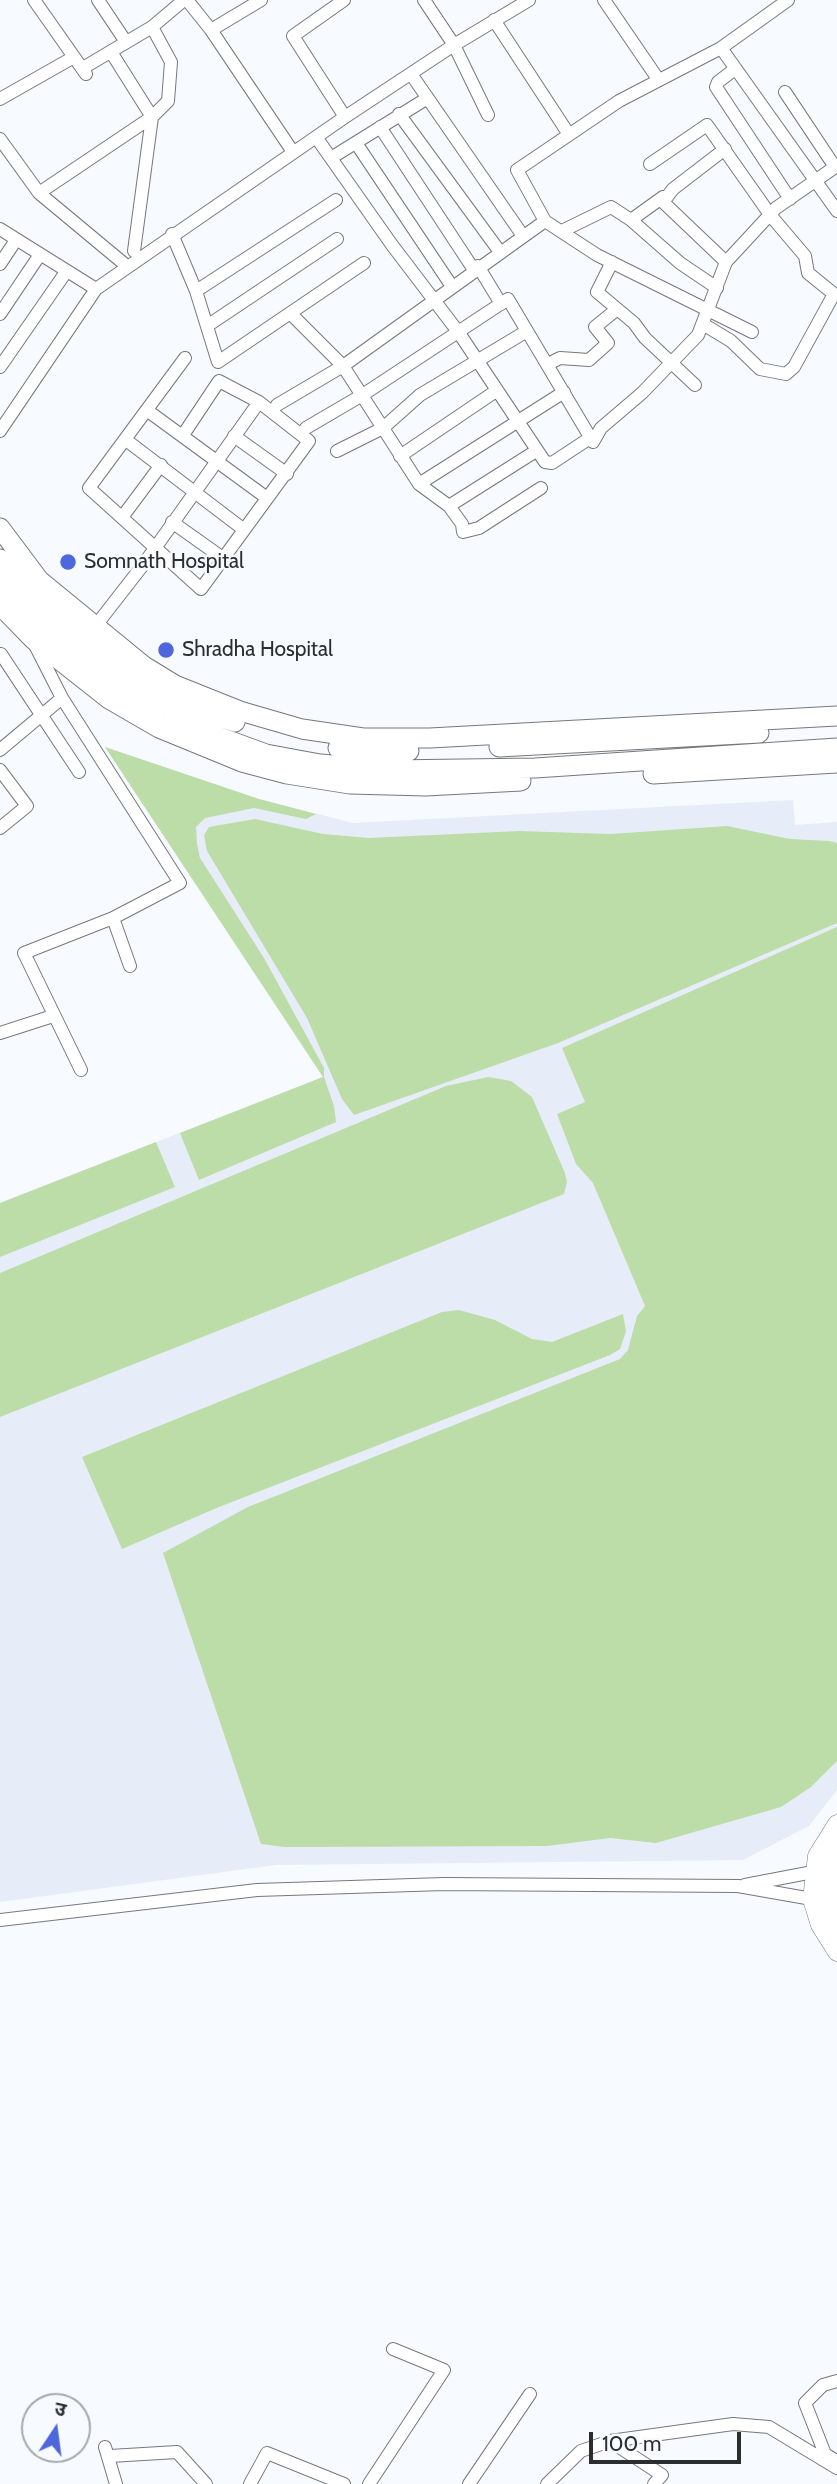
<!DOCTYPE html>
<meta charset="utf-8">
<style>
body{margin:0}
#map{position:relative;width:837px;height:2484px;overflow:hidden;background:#f7fafe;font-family:Cabin,"Noto Sans Devanagari",sans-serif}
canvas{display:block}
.north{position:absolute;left:21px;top:2393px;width:70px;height:70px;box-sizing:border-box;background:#f7fafe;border:2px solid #a6a8ab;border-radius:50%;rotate:13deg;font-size:19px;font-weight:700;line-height:28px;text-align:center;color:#2c2d2f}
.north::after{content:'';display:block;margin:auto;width:24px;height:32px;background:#4e67dc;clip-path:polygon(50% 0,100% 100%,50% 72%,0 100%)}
.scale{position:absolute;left:589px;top:2432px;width:152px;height:32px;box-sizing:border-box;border:4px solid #2c2d2f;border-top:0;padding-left:9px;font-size:21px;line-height:24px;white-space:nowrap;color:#2c2d2f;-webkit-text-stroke:5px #f7fafe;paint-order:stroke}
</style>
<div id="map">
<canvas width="837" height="2484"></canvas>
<div class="north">उ</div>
<div class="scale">100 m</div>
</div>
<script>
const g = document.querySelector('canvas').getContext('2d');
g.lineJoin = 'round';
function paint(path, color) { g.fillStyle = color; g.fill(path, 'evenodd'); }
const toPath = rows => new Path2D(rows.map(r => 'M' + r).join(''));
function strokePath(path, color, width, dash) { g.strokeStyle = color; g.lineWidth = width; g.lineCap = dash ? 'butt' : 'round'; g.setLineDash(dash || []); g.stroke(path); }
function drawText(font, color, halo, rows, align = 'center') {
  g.font = font + ' Cabin,sans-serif'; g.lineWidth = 5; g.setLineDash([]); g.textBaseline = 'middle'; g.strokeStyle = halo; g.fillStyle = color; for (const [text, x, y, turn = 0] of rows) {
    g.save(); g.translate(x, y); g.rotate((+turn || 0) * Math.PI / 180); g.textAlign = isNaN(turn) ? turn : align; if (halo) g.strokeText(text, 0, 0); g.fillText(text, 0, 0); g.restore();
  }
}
paint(toPath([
 [105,747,259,799,353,823,793,800,795,825,837,822,837,1790,809,1826,743,1860,276,1865,0,1902,0,1203,323,1077]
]), '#e6edf8');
paint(toPath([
 [105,747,259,799,316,814,306,819,254,808,205,818,196,827,197,844,200,858,264,958,324,1068,324,1077,334,1106,336,1122,199,1180,180,1133,323,1077],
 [255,819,323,834,369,838,519,831,610,834,727,826,790,839,829,841,837,843,837,923,558,1043,354,1115,342,1099,307,1018,207,851,204,835,209,827],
 [837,927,837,1761,811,1787,781,1807,656,1843,610,1838,547,1846,285,1847,261,1844,163,1553,248,1507,620,1359,628,1350,637,1316,645,1306,593,1183,576,1164,557,1114,585,1102,562,1048],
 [488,1077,511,1081,532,1097,565,1173,567,1182,564,1194,0,1417,0,1273,446,1086],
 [156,1142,175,1187,0,1257,0,1203],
 [459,1310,495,1320,532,1339,552,1342,623,1314,626,1331,620,1349,610,1355,219,1507,122,1549,82,1457,442,1312]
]), '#bcdda7');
const street = toPath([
 [34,0,86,74],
 [98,0,126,42],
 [187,0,211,30,293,152],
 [344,0,293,36,345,117],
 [424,0,454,45,488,115],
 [604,0,658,79],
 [494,20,568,133],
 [211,30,261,0],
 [721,48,837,211],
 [111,52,152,117,134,251],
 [83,68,152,27,184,0],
 [735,69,718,82,716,87,790,199],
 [411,74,523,236],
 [0,99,74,57],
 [399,114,500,252],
 [380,127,474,270],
 [316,137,392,245,459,333,545,462,552,463,590,438],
 [0,139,39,193,128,267],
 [356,143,451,285],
 [725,149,673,189,663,202,726,262],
 [331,158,426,99],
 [650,164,707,125,771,216,805,256,808,273,834,294,794,367,786,374,760,369,731,341,703,324],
 [39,193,152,117,168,101,171,62,152,27],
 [631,220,663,197],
 [545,221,517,170,619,101,721,48,788,0],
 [0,229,96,289],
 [562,231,611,207,631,220,680,263,717,288],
 [172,234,196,291,218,362,364,263],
 [612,262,597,292,634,323,645,338,695,385],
 [0,264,16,240],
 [478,266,501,304],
 [196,291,336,200],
 [0,314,39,256],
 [292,315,343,366,419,484,449,506,462,524,463,532,479,528,541,488],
 [207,326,337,239],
 [548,364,560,358,589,360,608,343,595,327,616,310],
 [0,367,66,272],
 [277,405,343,366,545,221,597,255,752,332],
 [148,411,267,498],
 [306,428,364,394,508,299,593,442,601,428,642,393,698,335,726,262,776,208,835,167,785,92],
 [0,431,96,289,345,117,454,45,529,0],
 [183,435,219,381,259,402,309,441,201,589,89,488,185,358],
 [234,436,287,474],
 [126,440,243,529],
 [337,451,383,428,420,395,527,331],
 [400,456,496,391],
 [419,484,564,392],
 [449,506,536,451],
 [123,516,161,465],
 [172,522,224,559],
 [94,628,143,565,259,402],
 [34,643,62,698,180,883,113,918,24,953,81,1070],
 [1,654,79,772],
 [0,750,62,698],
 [0,770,27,806,0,828],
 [113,918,130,966],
 [0,1033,53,1016],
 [745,1885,813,1872],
 [0,1920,257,1890,444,1884,738,1886,812,1899],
 [610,2441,662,2475,654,2484],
 [105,2447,116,2484],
 [110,2456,177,2452,206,2484],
 [833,2459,825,2454,805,2403,823,2385,837,2381],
 [250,2484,267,2453,344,2484],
 [369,2484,444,2370,393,2349],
 [469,2484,530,2394],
 [547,2484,581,2451,610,2441,733,2424,769,2427,837,2468]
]);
const secondary = toPath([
 [837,1824,817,1856,812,1899,820,1925,837,1952]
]);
const primary = toPath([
 [0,528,39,580,144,666,175,685,240,711,302,729,363,738,430,738,837,716],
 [0,559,34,599,108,659,137,679,193,708,235,722],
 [0,583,39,624,116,684,214,735,266,754,320,764,390,770,535,768,837,748],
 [0,605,33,639,109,699,159,728,242,762,287,774,350,784,426,786,521,781],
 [499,747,759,733],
 [338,748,374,752,409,751],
 [653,774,837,763],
 [837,1844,830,1867,828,1899,837,1927]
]);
strokePath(street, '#76787c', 14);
strokePath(secondary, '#76787c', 19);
strokePath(primary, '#76787c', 21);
strokePath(street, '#fff', 12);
strokePath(secondary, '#fff', 18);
strokePath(primary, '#fff', 19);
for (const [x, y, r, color] of [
 [68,562,9,"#4e67dc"],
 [166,650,9,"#4e67dc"]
]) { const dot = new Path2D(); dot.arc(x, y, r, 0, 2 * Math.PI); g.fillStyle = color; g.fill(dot); strokePath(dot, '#f7fafe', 2.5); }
drawText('21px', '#2c2d2f', '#f7fafe', [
 ["Somnath Hospital",84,562],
 ["Shradha Hospital",182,650]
], 'left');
</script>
